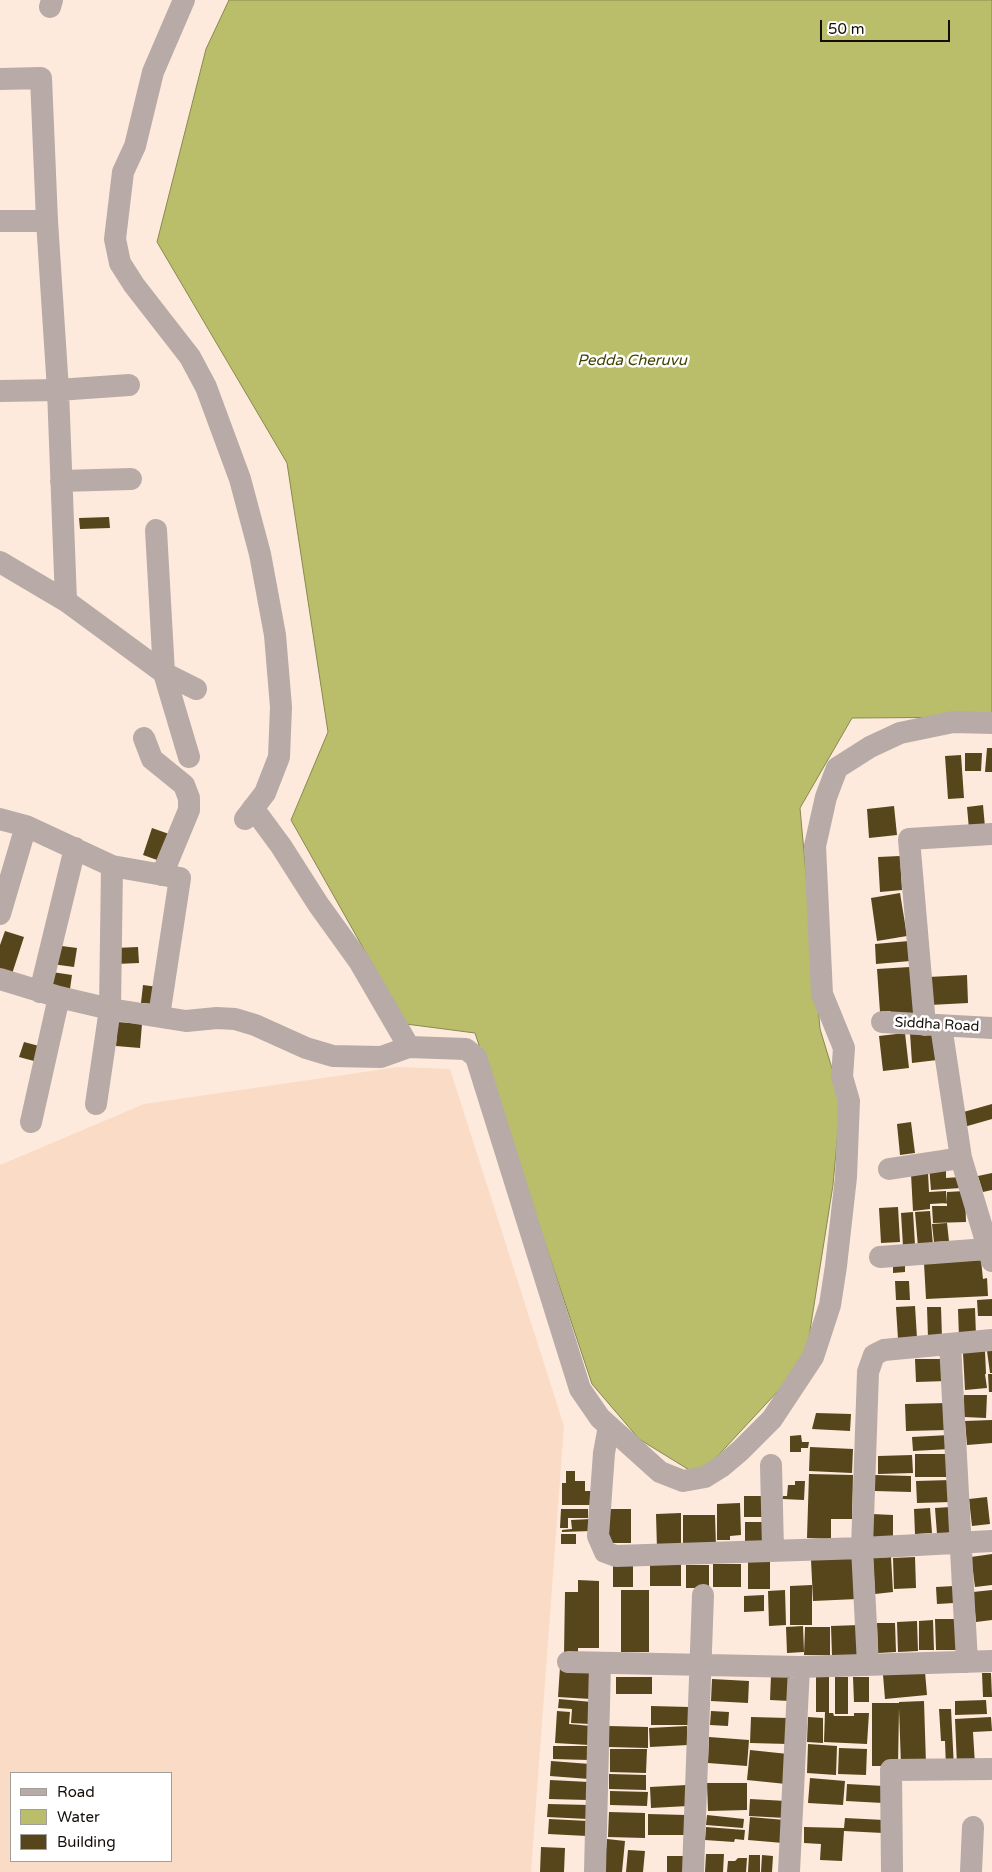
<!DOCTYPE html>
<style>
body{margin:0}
#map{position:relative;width:992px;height:1872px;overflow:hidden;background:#fdeadc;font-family:"Varela Round",sans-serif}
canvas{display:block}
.legend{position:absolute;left:10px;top:1772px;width:162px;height:90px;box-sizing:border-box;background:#fff;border:1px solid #a19f9c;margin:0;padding:6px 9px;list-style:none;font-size:15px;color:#150e08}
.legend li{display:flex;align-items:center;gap:10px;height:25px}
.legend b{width:25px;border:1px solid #a19f9c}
.scale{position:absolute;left:820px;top:20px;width:130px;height:22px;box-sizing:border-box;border:2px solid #150e08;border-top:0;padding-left:6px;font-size:15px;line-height:18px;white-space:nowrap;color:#150e08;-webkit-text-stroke:4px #fff;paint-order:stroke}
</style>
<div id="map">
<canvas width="992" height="1872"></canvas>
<ul class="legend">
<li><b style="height:6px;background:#b7aaa7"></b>Road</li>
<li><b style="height:14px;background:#babe6b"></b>Water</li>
<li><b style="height:14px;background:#57451b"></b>Building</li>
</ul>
<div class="scale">50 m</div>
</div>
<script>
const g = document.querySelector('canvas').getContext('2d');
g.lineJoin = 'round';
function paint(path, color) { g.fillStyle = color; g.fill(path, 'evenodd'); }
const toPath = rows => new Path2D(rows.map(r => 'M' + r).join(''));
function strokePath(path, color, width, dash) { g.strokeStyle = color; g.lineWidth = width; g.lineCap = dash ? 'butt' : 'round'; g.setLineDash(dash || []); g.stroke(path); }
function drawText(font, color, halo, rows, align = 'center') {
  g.font = font + ' "Varela Round",sans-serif'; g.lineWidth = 5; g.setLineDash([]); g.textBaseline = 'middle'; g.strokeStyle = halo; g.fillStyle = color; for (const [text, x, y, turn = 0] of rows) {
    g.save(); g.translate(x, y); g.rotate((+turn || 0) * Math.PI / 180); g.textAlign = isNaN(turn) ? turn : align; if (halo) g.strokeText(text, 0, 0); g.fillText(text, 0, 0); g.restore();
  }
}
paint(toPath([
 [398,1067,450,1069,564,1426,531,1872,0,1872,0,1165,144,1104],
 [11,1773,171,1773,171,1861,11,1861]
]), '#fadcc6');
const water = toPath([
 [229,0,992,0,992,717,852,718,800,808,820,1029,841,1098,833,1185,805,1362,699,1476,639,1439,592,1384,475,1033,406,1024,291,820,328,732,287,463,157,242,206,49,229,0]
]);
paint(water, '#babe6b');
strokePath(water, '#88894d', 1);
paint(toPath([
 [109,517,110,528,80,529,79,518],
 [987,748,992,748,992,772,985,772],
 [965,753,982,753,981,771,965,771],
 [961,755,964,798,948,799,945,756],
 [983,805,985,827,969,829,967,807],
 [894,806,897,835,869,838,867,809],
 [152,828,169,834,160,861,143,855],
 [900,856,902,890,880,892,878,857],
 [900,893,907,936,877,941,871,898],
 [5,931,24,937,12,974,0,970,0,945],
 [909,941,910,961,876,964,875,944],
 [54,945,77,948,74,967,52,964],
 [138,947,139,963,116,964,115,948],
 [910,967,914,1014,893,1016,890,1011,880,1012,877,969],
 [52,972,72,975,70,989,50,986],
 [967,975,968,1003,930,1005,929,977],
 [143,985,158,987,156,1004,141,1003],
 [118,1022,142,1024,140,1048,116,1046],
 [934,1030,937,1060,912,1063,910,1033],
 [905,1033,909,1068,883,1071,879,1036],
 [24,1042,39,1046,34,1061,19,1057],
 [992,1104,992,1119,964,1127,960,1113],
 [911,1122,915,1153,900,1155,897,1124],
 [946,1165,946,1178,960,1177,961,1188,931,1190,929,1166],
 [928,1173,929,1192,946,1191,947,1203,930,1204,930,1209,913,1211,911,1174],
 [992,1173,992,1190,983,1192,978,1176],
 [965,1191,966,1222,933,1223,932,1206,947,1206,947,1192],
 [898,1207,900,1242,881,1243,879,1208],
 [930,1211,933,1245,918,1247,915,1212],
 [913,1212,915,1245,903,1246,901,1213],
 [947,1223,949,1241,934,1242,932,1224],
 [905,1258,905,1272,893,1273,893,1259],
 [981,1260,983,1279,987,1278,988,1296,926,1299,924,1263],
 [895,1281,909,1281,910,1300,896,1300],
 [992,1299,992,1316,978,1316,977,1300],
 [915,1306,917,1338,898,1339,896,1307],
 [927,1307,941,1307,942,1338,928,1338],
 [975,1308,976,1336,959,1337,958,1309],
 [992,1350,992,1373,990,1373,987,1351],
 [985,1351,986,1374,985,1374,987,1388,965,1390,963,1353],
 [915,1359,947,1359,947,1381,916,1382],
 [988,1374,992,1374,992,1392,989,1392],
 [964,1395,987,1395,986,1418,964,1417],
 [947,1403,947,1430,906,1431,905,1404],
 [816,1413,851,1414,850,1431,812,1429],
 [992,1420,992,1443,967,1445,965,1421],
 [801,1435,802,1442,809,1442,808,1448,801,1448,801,1452,790,1452,790,1436],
 [949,1435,950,1449,913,1451,912,1437],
 [810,1447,853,1449,852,1473,809,1471],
 [915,1454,950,1454,949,1477,915,1477],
 [912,1455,913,1473,878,1474,878,1456],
 [566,1471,575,1471,575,1481,585,1481,585,1491,591,1491,591,1505,562,1505,562,1483,566,1483],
 [809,1474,853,1475,852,1519,831,1519,831,1539,807,1538],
 [875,1475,911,1476,911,1492,875,1491],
 [951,1480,951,1502,917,1503,916,1481],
 [795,1481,805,1481,804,1500,782,1499,783,1496,787,1496,788,1485,795,1485],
 [744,1496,767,1496,767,1517,744,1517],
 [987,1497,990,1524,972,1526,969,1499],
 [740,1503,741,1535,730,1536,730,1540,717,1540,717,1504],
 [951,1507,954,1532,937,1534,935,1508],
 [930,1508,932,1533,915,1534,914,1509],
 [561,1509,588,1509,588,1518,568,1518,568,1528,560,1528],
 [607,1509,631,1509,631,1543,607,1543],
 [681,1513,681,1548,657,1549,656,1514],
 [872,1514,893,1515,893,1540,873,1540],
 [683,1515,715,1515,716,1546,683,1547],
 [591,1519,591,1531,562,1532,562,1530,572,1529,571,1520],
 [745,1522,768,1522,768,1543,745,1543],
 [561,1534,576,1534,576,1544,561,1544],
 [992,1554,992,1585,975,1587,971,1557],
 [854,1557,857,1599,813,1601,811,1560],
 [891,1557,893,1592,875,1594,873,1558],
 [915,1557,916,1588,894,1589,893,1558],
 [748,1559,770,1559,770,1589,748,1589],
 [613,1563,633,1563,633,1587,613,1587],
 [650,1564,681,1564,681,1586,650,1586],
 [713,1564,741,1564,741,1587,713,1587],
 [686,1565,709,1565,709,1588,686,1588],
 [578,1580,599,1581,599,1648,578,1648,578,1654,564,1654,565,1592,578,1592],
 [812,1585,812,1625,790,1625,790,1586],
 [954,1586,954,1603,937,1604,936,1587],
 [621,1590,649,1590,649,1652,621,1652],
 [785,1590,786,1625,769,1626,768,1591],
 [992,1590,992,1620,976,1622,973,1592],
 [764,1595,764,1611,744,1612,744,1596],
 [935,1619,956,1619,957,1650,936,1650],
 [933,1620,934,1650,919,1650,919,1621],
 [917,1621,918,1651,898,1652,897,1622],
 [877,1623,895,1623,896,1652,878,1653],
 [860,1625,861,1655,832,1656,831,1626],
 [803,1626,804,1652,787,1653,786,1627],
 [805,1627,830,1627,830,1655,804,1655],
 [560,1667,593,1670,591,1699,558,1697],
 [925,1672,927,1695,885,1699,883,1675],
 [816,1673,829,1673,829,1713,833,1713,834,1716,854,1716,854,1713,869,1713,867,1744,824,1742,825,1712,816,1712],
 [982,1673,991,1673,992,1697,983,1697],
 [771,1675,790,1676,790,1701,770,1700],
 [616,1677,652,1677,652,1694,616,1694],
 [835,1677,848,1677,848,1714,835,1714],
 [853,1677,869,1677,869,1702,854,1702],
 [712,1679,749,1681,748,1703,711,1701],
 [559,1699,592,1702,590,1724,571,1723,572,1709,558,1708],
 [986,1700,987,1714,955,1715,955,1701],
 [924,1701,926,1764,901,1765,899,1708,898,1766,872,1766,872,1703,899,1703,899,1702],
 [651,1706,689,1707,689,1725,651,1725],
 [939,1709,951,1709,954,1768,946,1768,945,1741,941,1741],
 [557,1711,570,1712,569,1724,591,1726,589,1745,555,1743],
 [711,1711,729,1712,728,1726,710,1725],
 [751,1717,788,1718,788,1744,750,1743],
 [808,1717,823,1718,823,1743,807,1742],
 [991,1717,992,1731,973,1732,975,1765,957,1765,955,1719],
 [609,1726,648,1727,648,1748,609,1747],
 [687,1726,688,1745,650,1747,649,1728],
 [709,1737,749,1740,747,1766,708,1763],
 [808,1744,837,1746,836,1775,807,1773],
 [553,1746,590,1746,589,1760,553,1759],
 [839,1748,867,1749,866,1775,838,1774],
 [610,1749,647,1749,646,1773,610,1772],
 [750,1750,788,1754,786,1784,747,1780],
 [551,1761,590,1764,589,1779,550,1776],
 [609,1774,646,1775,646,1790,609,1789],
 [810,1778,845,1781,843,1805,808,1803],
 [550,1780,589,1782,588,1800,549,1799],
 [707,1783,747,1783,747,1810,708,1811],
 [847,1784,884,1786,883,1803,846,1801],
 [687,1785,688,1806,651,1808,650,1787],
 [610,1791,648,1792,647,1806,610,1805],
 [750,1799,786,1801,785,1818,749,1816],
 [548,1804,589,1805,588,1819,547,1817],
 [609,1812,645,1813,645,1838,608,1837],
 [648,1814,686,1815,686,1835,648,1835],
 [707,1815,744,1819,743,1828,706,1825],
 [750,1817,785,1820,783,1843,748,1840],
 [845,1818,884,1820,883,1833,844,1831,842,1861,820,1860,821,1844,804,1843,804,1827,844,1828],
 [549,1819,588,1821,587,1836,548,1834],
 [706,1827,745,1830,744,1840,735,1839,734,1842,705,1840],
 [607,1839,625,1841,622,1872,604,1872],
 [541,1847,565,1848,564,1872,540,1872],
 [628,1850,645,1851,643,1872,626,1872],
 [706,1854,724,1854,723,1872,705,1872],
 [749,1855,760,1855,760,1872,748,1872],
 [762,1855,773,1856,772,1872,761,1872],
 [667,1856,687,1856,686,1872,667,1872],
 [738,1858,747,1858,746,1872,727,1872,728,1861,735,1861]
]), '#57451b');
strokePath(toPath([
 [184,0,153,72,135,146,123,172,115,239,120,263,134,285,190,357,206,387,240,479,260,554,275,635,281,707,279,757,265,793,245,819],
 [50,7,52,0],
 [0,79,41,78,47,221,58,390,66,601],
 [0,221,47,221],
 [0,391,58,390,129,385],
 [61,481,131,479],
 [0,562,66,601,164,673,156,530],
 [144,738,152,759,184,785,189,798,189,810,162,875],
 [189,757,164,673,196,689],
 [253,808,281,846,318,904,359,961,409,1047,466,1049,476,1057,580,1389,600,1418,660,1472,683,1481,705,1477,721,1467,740,1451,772,1419,813,1357,830,1305,836,1266,846,1177,849,1101,842,1077,844,1048,822,994,815,846,826,797,837,768,870,747,900,733,953,722,992,723],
 [0,819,26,826,112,866,180,878,159,1016],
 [0,914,26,826],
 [0,979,59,997,110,1009,186,1021,217,1018,235,1019,255,1025,306,1048,333,1056,381,1057,409,1047],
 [40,992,75,848],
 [882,1022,992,1028],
 [925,1025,909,839,992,834],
 [941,1026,961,1158,992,1261],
 [96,1104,110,1009,112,866],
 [31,1122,59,997],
 [889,1169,961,1158],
 [880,1257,987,1249],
 [950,1344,967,1662],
 [609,1426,604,1453,598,1536,605,1552,616,1556,862,1548,992,1541],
 [771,1465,773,1550],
 [568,1662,799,1667,992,1661],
 [868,1665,862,1548,868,1372,874,1355,884,1350,992,1340],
 [595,1872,600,1663],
 [693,1872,703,1595],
 [789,1872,799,1667],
 [892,1872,891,1770,992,1769],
 [971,1872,973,1827]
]), '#b7aaa7', 22);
drawText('14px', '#150e08', '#fff', [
 ["Siddha Road",937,1025,3]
]);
drawText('italic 15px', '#424300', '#fff', [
 ["Pedda Cheruvu",632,361]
]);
</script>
